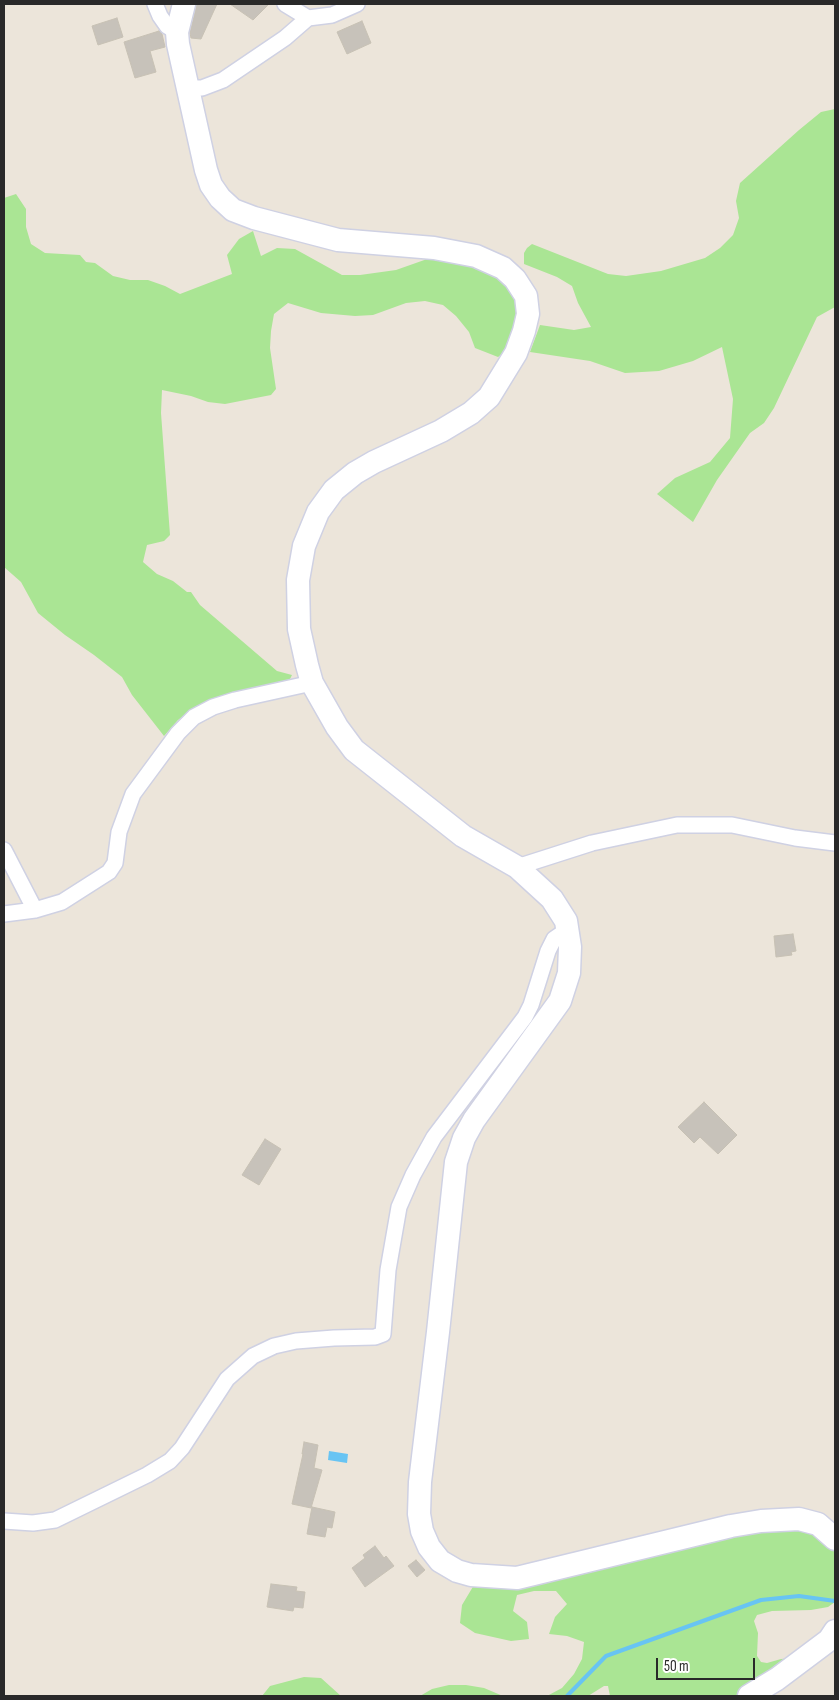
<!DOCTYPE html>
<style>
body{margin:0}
#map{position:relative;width:839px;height:1700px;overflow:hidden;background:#ece5da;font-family:"Sofia Sans Condensed",sans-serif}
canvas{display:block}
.frame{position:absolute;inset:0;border:5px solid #292929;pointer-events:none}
.scale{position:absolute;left:656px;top:1658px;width:99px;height:22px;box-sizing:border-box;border:2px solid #292929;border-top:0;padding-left:6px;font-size:15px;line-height:18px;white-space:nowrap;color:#292929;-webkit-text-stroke:4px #fff;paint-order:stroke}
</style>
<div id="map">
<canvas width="839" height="1700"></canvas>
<div class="frame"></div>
<div class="scale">50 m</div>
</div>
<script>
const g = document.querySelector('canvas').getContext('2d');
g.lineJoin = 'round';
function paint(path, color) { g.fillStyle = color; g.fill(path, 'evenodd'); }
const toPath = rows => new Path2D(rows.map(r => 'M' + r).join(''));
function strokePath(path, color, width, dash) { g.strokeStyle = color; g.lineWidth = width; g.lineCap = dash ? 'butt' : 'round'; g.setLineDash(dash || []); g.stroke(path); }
paint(toPath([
 [835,109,835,307,817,317,774,408,764,423,750,433,717,480,693,522,657,494,675,478,710,462,730,438,733,399,722,347,693,361,659,371,625,373,590,361,530,352,540,325,574,330,591,327,578,303,572,286,557,277,524,264,524,253,527,248,532,244,608,274,626,276,661,271,705,258,720,248,733,235,739,218,736,201,740,183,799,130,821,112],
 [16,194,26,209,26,227,31,244,45,253,80,255,86,262,95,263,113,276,130,280,148,280,165,286,180,294,232,274,227,255,239,239,253,231,261,256,277,248,295,249,342,275,360,275,396,270,430,258,481,267,506,284,517,298,520,310,507,350,498,357,475,348,469,332,456,316,443,305,425,301,406,303,373,315,355,316,321,313,288,303,274,314,271,331,270,348,276,389,271,395,225,404,208,402,191,396,162,390,161,413,170,535,164,541,147,545,143,562,157,574,173,581,187,592,191,592,200,605,277,671,292,675,289,681,221,697,199,705,178,720,164,736,132,695,122,677,94,655,65,635,38,613,21,582,4,567,4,198],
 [775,1525,824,1535,835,1552,835,1602,828,1607,811,1610,772,1611,757,1615,754,1621,758,1633,757,1656,761,1662,767,1663,781,1659,792,1658,737,1696,610,1696,608,1686,604,1686,588,1696,547,1696,562,1688,574,1674,582,1659,584,1642,567,1636,549,1634,555,1617,567,1604,556,1591,534,1591,517,1595,513,1611,527,1622,529,1639,511,1641,475,1633,460,1623,462,1605,474,1585],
 [304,1677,321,1678,341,1696,262,1696,270,1686],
 [449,1685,466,1685,484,1688,503,1696,420,1696,432,1689]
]), '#aae594');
paint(toPath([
 [329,1451,348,1454,347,1463,328,1460]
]), '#68c4f3');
strokePath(toPath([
 [567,1696,606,1656,761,1600,799,1596,835,1601]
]), '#68c4f3', 4);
const building = toPath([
 [197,4,217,4,201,39,191,38,190,33,197,4],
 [230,4,269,4,253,20,230,4],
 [117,18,123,37,98,45,92,26,117,18],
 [362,21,371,43,347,54,337,32,362,21],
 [159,31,162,34,165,47,150,51,156,72,135,78,124,42,159,31],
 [793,934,796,951,791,952,792,955,776,957,774,936,793,934],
 [704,1102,737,1135,718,1154,700,1137,694,1143,678,1127,704,1102],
 [265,1139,281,1149,259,1185,242,1175,265,1139],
 [304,1442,318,1445,314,1468,322,1470,311,1508,292,1504,303,1454,302,1454,304,1442],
 [312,1507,335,1512,332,1528,327,1527,325,1537,307,1534,312,1507],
 [375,1546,384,1558,386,1556,394,1566,365,1587,352,1568,365,1558,363,1555,375,1546],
 [416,1560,425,1570,417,1577,408,1566,416,1560],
 [271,1584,297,1587,296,1591,305,1592,303,1608,294,1607,293,1611,267,1607,271,1584]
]);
paint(building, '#c7c2ba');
strokePath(building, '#c7c1b4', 1);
const street = toPath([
 [155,4,160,16,167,26,177,32],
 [285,4,308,18,332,15,357,4],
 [188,88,202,88,223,80,285,38,308,18],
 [4,850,35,910],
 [517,867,592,843,677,825,732,825,795,838,835,843],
 [4,914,35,910,62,902,109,872,115,863,119,832,133,794,178,733,194,717,213,707,235,700,312,683],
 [4,1521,33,1523,55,1520,147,1475,170,1461,182,1448,227,1379,253,1356,274,1346,296,1341,334,1338,375,1337,383,1334,388,1270,399,1207,413,1175,434,1137,525,1017,531,1005,548,951,554,939,567,930]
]);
const secondary = toPath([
 [184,4,177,32,178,44,206,170,211,185,220,198,233,210,254,218,338,240,434,248,476,256,503,268,515,279,526,296,528,314,524,331,516,353,489,397,471,413,441,431,374,462,355,473,334,490,318,512,304,546,298,580,299,629,307,665,312,683,337,727,354,750,463,836,517,867,552,899,566,921,570,947,569,973,560,1001,474,1120,464,1138,456,1162,438,1332,420,1482,419,1514,422,1531,429,1547,440,1561,457,1571,471,1575,517,1578,731,1526,761,1521,799,1519,818,1524,835,1539],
 [749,1696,777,1679,829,1640,835,1631]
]);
strokePath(street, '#cfd1e3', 18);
strokePath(secondary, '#cfd1e3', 25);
strokePath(street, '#fff', 15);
strokePath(secondary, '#fff', 22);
</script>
